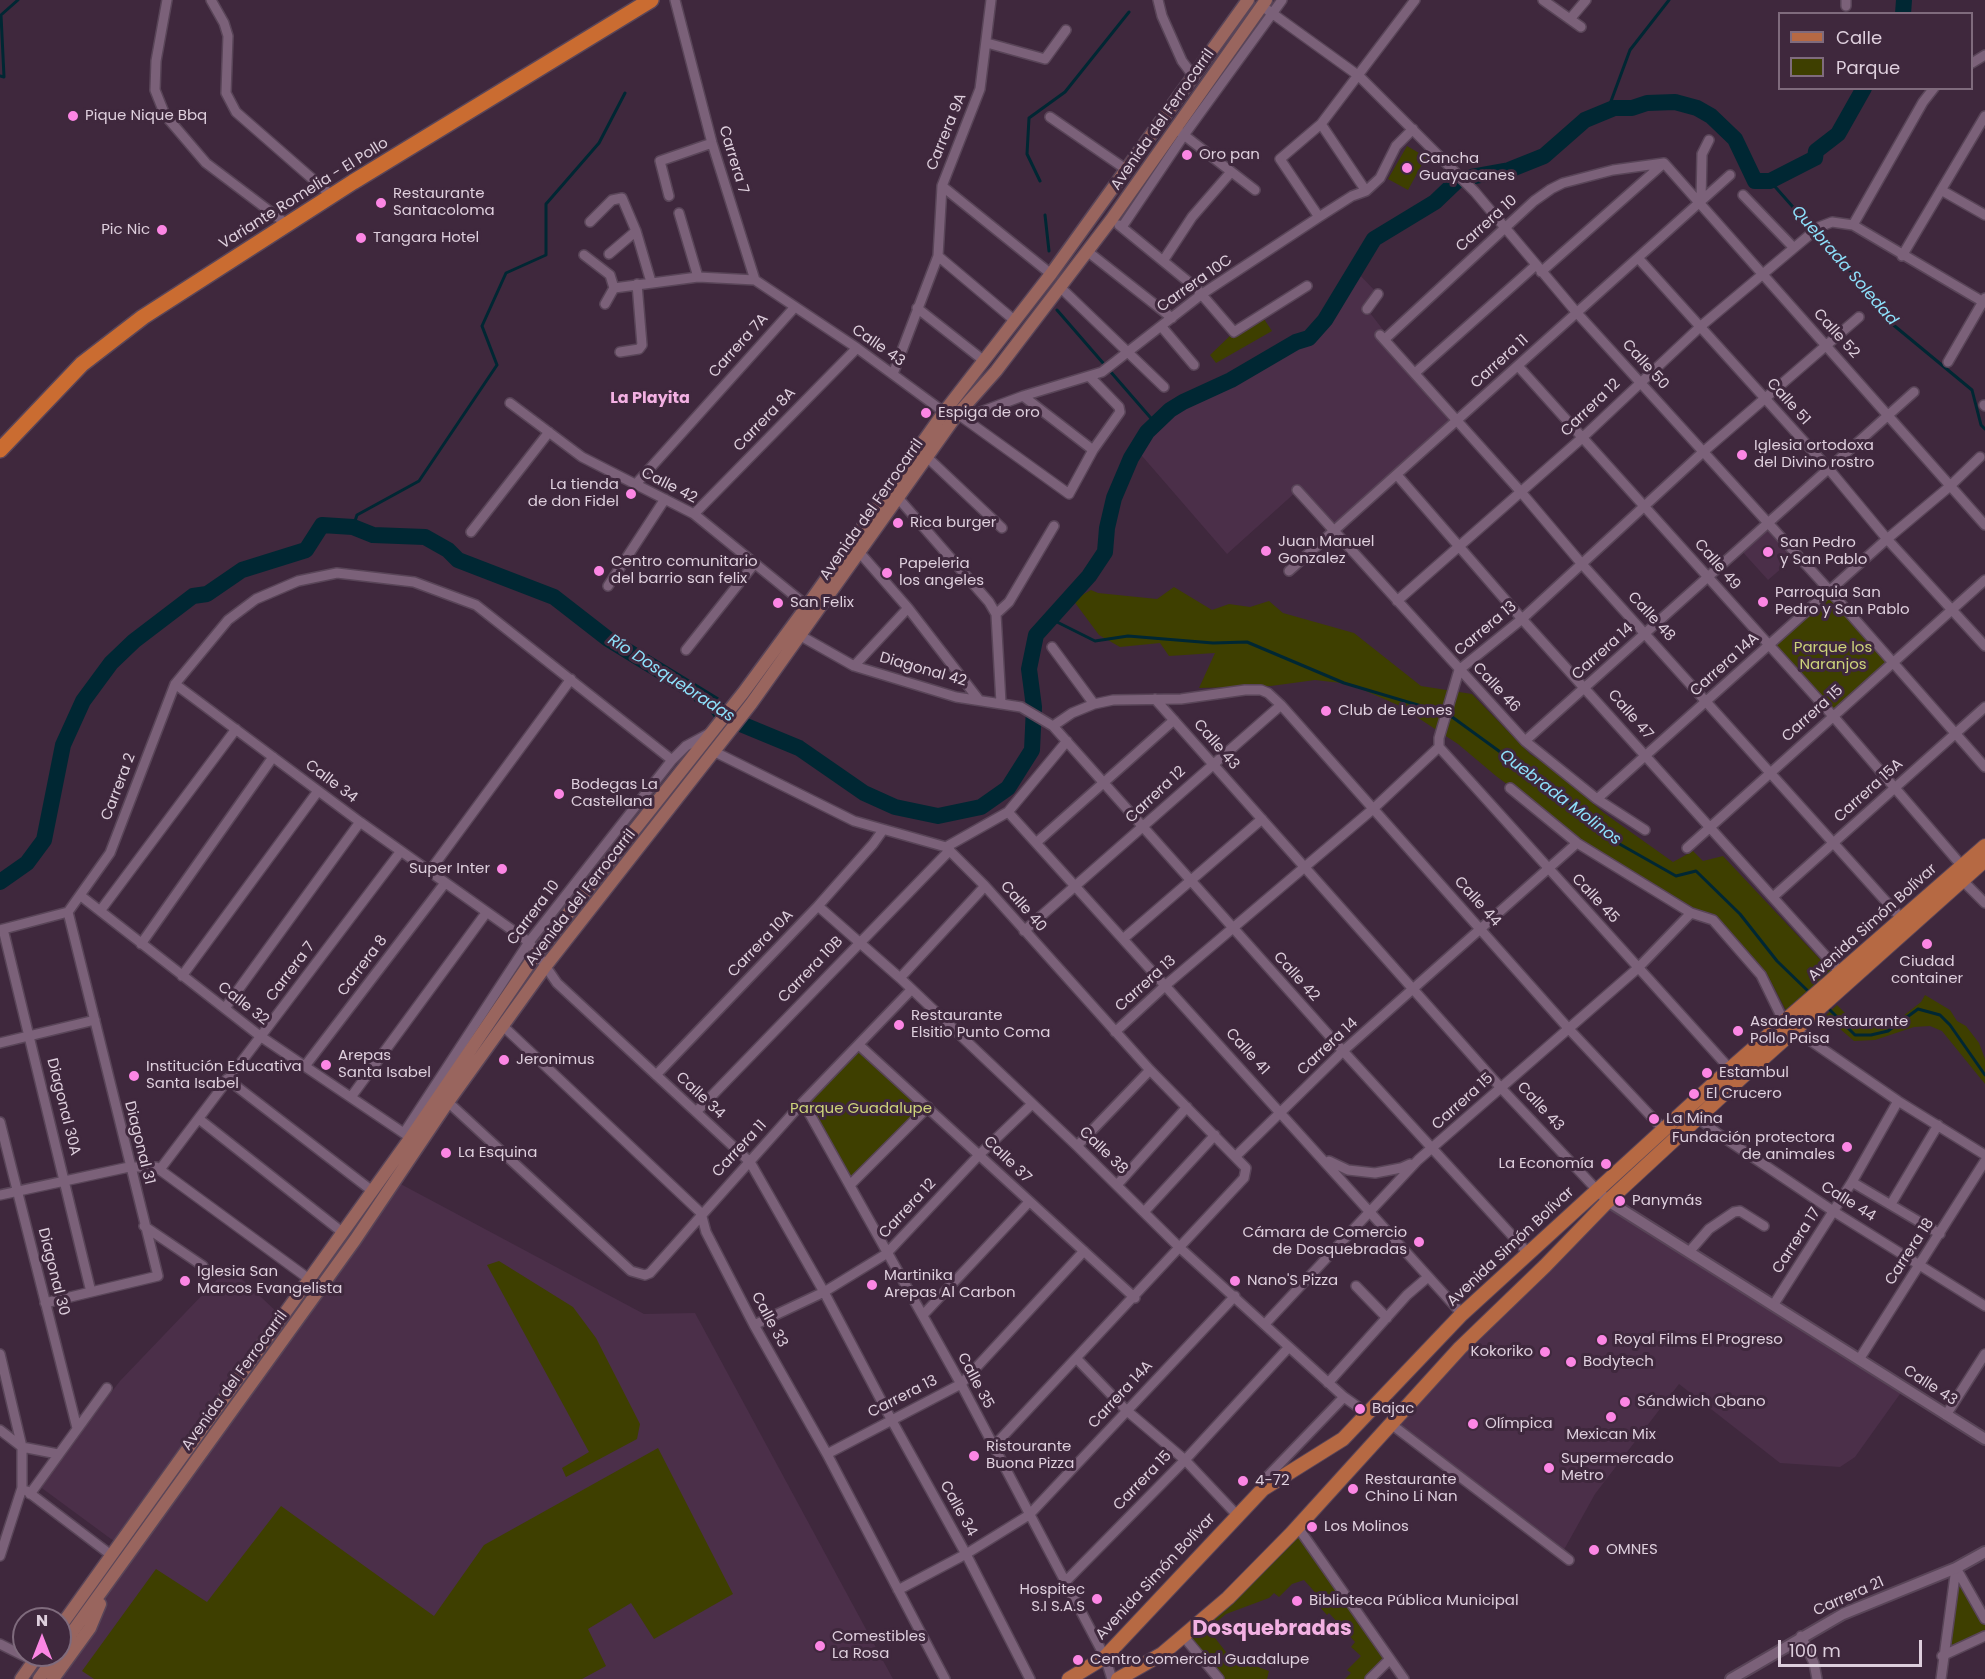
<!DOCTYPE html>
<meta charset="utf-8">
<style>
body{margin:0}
#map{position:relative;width:1985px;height:1679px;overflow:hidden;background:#3f283d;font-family:Poppins,sans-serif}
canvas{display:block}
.legend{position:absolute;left:1778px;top:12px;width:195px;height:78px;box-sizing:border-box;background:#3f283d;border:2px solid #7f6b7d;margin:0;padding:8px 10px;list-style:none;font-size:18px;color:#decfdd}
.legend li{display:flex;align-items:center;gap:12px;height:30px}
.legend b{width:30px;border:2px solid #7f6b7d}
.north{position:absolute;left:12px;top:1607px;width:60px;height:60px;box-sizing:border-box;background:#3f283d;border:2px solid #7f6b7d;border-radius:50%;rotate:0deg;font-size:16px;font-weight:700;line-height:24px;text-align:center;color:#decfdd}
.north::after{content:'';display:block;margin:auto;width:21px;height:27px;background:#fc86e4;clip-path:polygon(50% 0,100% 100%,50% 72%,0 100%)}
.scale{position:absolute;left:1778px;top:1640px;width:144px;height:27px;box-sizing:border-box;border:3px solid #decfdd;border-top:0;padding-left:8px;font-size:18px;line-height:21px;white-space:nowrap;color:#decfdd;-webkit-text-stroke:4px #3f283d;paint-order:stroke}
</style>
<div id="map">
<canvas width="1985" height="1679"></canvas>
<ul class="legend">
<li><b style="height:8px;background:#b66943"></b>Calle</li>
<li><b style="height:16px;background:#3e3f00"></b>Parque</li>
</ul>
<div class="north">N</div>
<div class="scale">100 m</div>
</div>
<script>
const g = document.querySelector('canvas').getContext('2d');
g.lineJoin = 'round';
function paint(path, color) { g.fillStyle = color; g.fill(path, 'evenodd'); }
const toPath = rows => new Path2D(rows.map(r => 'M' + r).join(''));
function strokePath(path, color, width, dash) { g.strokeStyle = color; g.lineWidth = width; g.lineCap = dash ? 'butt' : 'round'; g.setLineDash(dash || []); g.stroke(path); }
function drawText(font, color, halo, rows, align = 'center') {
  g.font = font + ' Poppins,sans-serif'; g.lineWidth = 6; g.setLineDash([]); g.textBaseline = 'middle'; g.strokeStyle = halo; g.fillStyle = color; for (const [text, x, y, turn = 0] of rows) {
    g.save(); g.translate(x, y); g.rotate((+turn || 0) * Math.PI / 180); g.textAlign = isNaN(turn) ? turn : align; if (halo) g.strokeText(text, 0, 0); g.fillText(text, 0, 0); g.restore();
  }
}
paint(toPath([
 [1355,270,1378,294,1367,309,1384,331,1380,334,1457,421,1334,530,1297,491,1227,554,1136,449,1147,432,1170,410,1309,338,1325,320],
 [1769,523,1797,555,1768,580,1740,549],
 [395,1181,644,1314,695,1313,893,1679,64,1679,57,1674,107,1586],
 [1608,1201,1905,1387,1855,1457,1840,1467,1780,1463,1679,1384,1595,1494,1561,1555,1391,1424],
 [229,1267,279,1314,115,1541,111,1539,39,1486,120,1381]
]), '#4b2f49');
paint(toPath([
 [1407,146,1426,157,1408,190,1388,179],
 [1262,316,1272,331,1216,363,1210,355,1234,332],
 [1174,587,1212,610,1229,604,1250,607,1269,601,1283,613,1354,633,1421,686,1472,694,1530,754,1553,769,1604,813,1673,862,1693,851,1703,861,1723,856,1832,972,1790,1018,1766,972,1716,915,1694,908,1590,846,1496,776,1458,744,1400,706,1350,684,1315,680,1271,686,1199,688,1215,653,1169,656,1160,643,1120,647,1099,635,1073,600,1091,590,1098,593,1157,599],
 [1830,591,1893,662,1833,716,1768,646],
 [1925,995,1950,1010,1957,1021,1966,1026,1979,1043,1985,1059,1985,1084,1942,1031,1930,1026,1914,1027,1875,1040,1854,1041,1825,1016,1837,1005,1860,1028,1883,1024,1903,1016,1921,1002],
 [859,1045,928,1107,850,1185,803,1102],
 [499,1261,573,1307,596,1338,640,1424,637,1439,566,1477,562,1468,589,1452,487,1265],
 [658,1448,733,1594,654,1639,631,1603,588,1629,606,1666,582,1679,94,1679,82,1671,156,1569,207,1602,281,1506,434,1616,484,1545],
 [1297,1526,1389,1660,1370,1679,1345,1679,1351,1673,1347,1670,1361,1656,1351,1647,1355,1642,1329,1613,1327,1615,1317,1604,1321,1599,1304,1580,1292,1584,1279,1597,1274,1593,1269,1598,1226,1614,1208,1629,1233,1661,1241,1655,1253,1665,1269,1671,1267,1679,1219,1679,1184,1637],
 [1956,1568,1985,1619,1985,1636,1942,1656]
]), '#3e3f00');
strokePath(toPath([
 [0,76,4,77,1,15,18,0],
 [1607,112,1630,50,1669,0],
 [1040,181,1027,154,1029,118,1065,92,1129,12],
 [1770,181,1869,293,1891,323,1972,390,1981,425,1985,429],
 [1045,215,1049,251],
 [1057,310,1156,424],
 [353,527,357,515,419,481,497,365,482,326,506,273,546,255,546,204,599,143,625,93],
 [1049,618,1095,641,1128,636,1213,643,1247,642,1344,683,1448,714,1558,794,1616,842,1676,876,1696,871,1740,914,1777,961,1810,993],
 [1827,1007,1855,1035,1871,1035,1888,1031,1918,1009,1940,1015,1950,1025,1985,1075]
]), '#002733', 3);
strokePath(toPath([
 [1903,14,1904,0],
 [0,882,27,863,44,840,63,745,83,701,111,663,134,641,193,596,207,594,242,570,306,550,322,525,353,527,373,535,425,537,448,550,458,560,554,597,608,639,714,704,724,717,799,748,864,793,895,807,938,816,981,807,1008,788,1032,750,1034,707,1029,669,1036,635,1089,576,1105,552,1107,528,1114,498,1131,458,1147,432,1170,410,1183,402,1231,380,1296,342,1309,338,1325,320,1374,239,1435,202,1459,179,1509,170,1544,156,1585,120,1614,108,1632,108,1647,103,1675,102,1697,108,1711,116,1735,139,1755,181,1770,181,1815,158,1816,151,1838,134,1864,88]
]), '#002733', 16);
const minor = toPath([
 [167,0,156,61,155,90,165,115,206,163,288,225],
 [211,0,224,23,228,36,226,93,236,112,332,196],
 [675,0,712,143,755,280,857,348,944,412],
 [1158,0,1162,16,1182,61,1194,77],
 [1543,0,1581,27],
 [1262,6,1359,76,1475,192,1577,313,1830,591,1985,767],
 [1846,6,1846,0],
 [1570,19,1586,0],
 [987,43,1045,59,1066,30],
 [1972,63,1985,55],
 [1050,117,1127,170],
 [1321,124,1366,191],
 [1180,132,1255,190],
 [1664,163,1985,525],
 [942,186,1051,274],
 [1941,190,1985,215],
 [1743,195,1793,247],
 [669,196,660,161,712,143],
 [1701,201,1702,154,1709,140],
 [679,213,698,277],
 [1319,217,1280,159,1321,124,1415,0],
 [590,222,612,200,622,198,636,231,651,282],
 [1119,225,1196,288,1234,332,1307,286],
 [1853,225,1923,102,1934,88],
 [1122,227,1184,135,1282,0],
 [1087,251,1172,318],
 [609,254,636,231],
 [584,255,610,275,614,288],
 [938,256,1014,320],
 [1902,256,1985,116],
 [1639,259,1828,468,1887,539,1985,646],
 [1163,261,1192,217,1231,172],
 [1541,272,1664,163],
 [1061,288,1164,387],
 [605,304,614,288,698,277,755,280],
 [917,308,983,360],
 [1367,309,1378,294],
 [1161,326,1194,365],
 [1380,335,1521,492,1581,563,1901,918],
 [1385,339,1534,201,1551,189,1563,183,1613,170,1664,163],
 [620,352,639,349,642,345,637,284],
 [1948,362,1985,298],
 [1518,366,1833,716,1962,866],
 [1415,373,1536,265],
 [893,374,938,256,942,186,980,89,991,0],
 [1023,396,1093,450],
 [510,403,582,457,694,514,807,606],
 [1984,405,1985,406],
 [962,417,1069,494,1093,450,1120,412,1119,407,1090,377],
 [964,418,1023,396,1102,372,1202,294,1319,217,1352,196,1366,191,1380,178,1396,146,1413,129],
 [928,458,1002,528],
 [1397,475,1522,619,1841,973],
 [635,485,794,308],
 [1297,490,1525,741,1597,799,1645,830],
 [899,499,989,602,996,614],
 [694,514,857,348],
 [471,532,549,432],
 [860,553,908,608,979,700],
 [1289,571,1730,175],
 [608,586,665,499],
 [1397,601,1582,438,1701,326,1819,227,1832,222,1853,225,1985,303],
 [801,636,854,666,956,697,1021,707,1053,726,1343,1051,1529,1254],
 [1052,647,1094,704],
 [686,650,755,563],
 [854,666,908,608],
 [175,684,360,822,529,942,557,983,750,1162,824,1292,891,1419,966,1554,1030,1679],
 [1155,699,1501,1088,1597,1190],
 [1001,703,996,614,1009,602,1054,526],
 [1053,726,1072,713,1094,704,1113,700,1181,699,1245,690,1261,690,1268,693,1281,705,1568,1028,1664,1130],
 [1525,741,1914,392],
 [1439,747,1730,1069],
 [715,752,854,821,946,847,985,886,1150,1070,1246,1168,1244,1178,993,1447],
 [1510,788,1577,843,1691,913,1713,920,1761,975,1784,1022],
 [1597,799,1887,539,1949,487,1980,457],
 [1008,812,1462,1314],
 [1037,842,1174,720],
 [946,847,1008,812,1067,741],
 [1687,848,1985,580],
 [429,872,571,679],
 [1963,881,1985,903],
 [81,896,260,1036,408,1136],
 [1773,897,1985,707],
 [818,906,900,978,1077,1146,1179,1247,1344,1397,1368,1414],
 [100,911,236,729],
 [68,912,110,853,175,684,228,620,256,599,298,581,337,573,414,582,476,605,672,760],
 [3,929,91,1292],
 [0,930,68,912],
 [1024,931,1281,705],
 [1123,939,1262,819],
 [141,944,273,757],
 [182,976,318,791],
 [900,978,985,886],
 [225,1008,360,822],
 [503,1026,701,1213,706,1232,754,1325,827,1454,945,1679],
 [1795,1030,1898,1101,1985,1155],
 [1115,1032,1167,984,1373,809,1439,747,1439,738,1459,670,1522,619,1703,452,1859,317],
 [0,1043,95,1020],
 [859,1045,1135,1298],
 [305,1066,445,883],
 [656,1075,818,906,873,844,883,830],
 [227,1079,371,1190],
 [351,1097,486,913],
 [448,1102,631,1271,645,1275,650,1273,803,1102,911,990],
 [803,1102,961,1384,1105,1657,1112,1679],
 [696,1112,950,850],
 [1698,1118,1717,1133,1833,1211,1985,1306],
 [199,1119,342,1232],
 [0,1122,77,1428],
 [404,1133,529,942,672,760,686,746,710,733],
 [1077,1146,1150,1070],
 [1236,1156,1343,1051,1577,843],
 [1329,1161,1348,1170,1375,1173,1401,1168,1410,1164],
 [161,1168,401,851],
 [1852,1182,1940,1234],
 [850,1185,928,1107],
 [1117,1185,1187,1107],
 [0,1195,129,1167,156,1167,309,1279],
 [1891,1204,1938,1125],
 [1144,1212,1215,1135],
 [144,1226,203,1266],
 [1689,1252,1709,1229,1734,1212,1740,1211,1764,1226],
 [1356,1286,1387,1318],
 [45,1303,158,1276,68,912],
 [1774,1304,1852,1182,1898,1101],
 [923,1315,1029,1202],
 [1265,1324,1418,1160,1638,968,1691,913],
 [754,1325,824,1292,886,1254,980,1154,1032,1104],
 [0,1354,22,1447,22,1488,0,1556],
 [1860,1358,1985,1161],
 [1077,1359,1126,1410,1185,1460,1236,1514],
 [1328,1383,1407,1295,1428,1277],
 [1946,1415,1985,1354],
 [1391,1424,1569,1560],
 [0,1430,22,1447,58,1454],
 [827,1454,961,1384,1084,1251],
 [1263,1489,1266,1478,1344,1397],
 [27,1491,111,1555],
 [30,1494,107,1388],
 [1297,1526,1404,1679],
 [1956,1568,1985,1619],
 [1065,1582,1185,1460,1289,1347],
 [898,1590,966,1554,1029,1515,1235,1296],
 [1801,1636,1814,1663,1817,1679],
 [1184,1637,1219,1679],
 [0,1644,34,1661],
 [1942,1656,1985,1636],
 [1370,1679,1389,1660],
 [1941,1679,1956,1568]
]);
const tertiary = toPath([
 [1597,1190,1608,1201,1985,1439],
 [1731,1679,1843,1614,1956,1568,1985,1552]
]);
const secondary = toPath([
 [60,1627,411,1137,536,954,743,693,807,606,944,412,1051,274,1248,0],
 [60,1649,355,1240,448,1102,545,967,751,704,956,416,996,371,1111,220,1266,0],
 [21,1679,38,1655],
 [39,1679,56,1655],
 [53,1679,90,1628,100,1604]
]);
const primary = toPath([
 [1069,1679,1105,1657,1263,1489,1343,1439,1462,1314,1730,1069,1985,846],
 [1118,1679,1162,1654,1228,1598,1292,1533,1460,1348,1545,1266,1608,1201,1741,1078,1985,860]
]);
const trunk = toPath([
 [0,450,82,364,143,317,353,182,651,0]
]);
strokePath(minor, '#594558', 12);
strokePath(tertiary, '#594558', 14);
strokePath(secondary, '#594558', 15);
strokePath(primary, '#594558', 16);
strokePath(trunk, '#594558', 18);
strokePath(minor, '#7b6179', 9);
strokePath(tertiary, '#7b6179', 10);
strokePath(secondary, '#99655e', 12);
strokePath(primary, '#b66943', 14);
strokePath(trunk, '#ca6c31', 15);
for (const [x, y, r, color] of [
 [73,116,6,"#fc86e4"],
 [1187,155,6,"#fc86e4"],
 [1407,168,6,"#fc86e4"],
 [381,203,6,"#fc86e4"],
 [162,230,6,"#fc86e4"],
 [361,238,6,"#fc86e4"],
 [926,413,6,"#fc86e4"],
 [1742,455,6,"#fc86e4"],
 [631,494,6,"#fc86e4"],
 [898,523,6,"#fc86e4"],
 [1266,551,6,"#fc86e4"],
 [1768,552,6,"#fc86e4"],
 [599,571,6,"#fc86e4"],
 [887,573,6,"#fc86e4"],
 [1763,602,6,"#fc86e4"],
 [778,603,6,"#fc86e4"],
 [1326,711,6,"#fc86e4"],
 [559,794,6,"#fc86e4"],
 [502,869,6,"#fc86e4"],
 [1927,944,6,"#fc86e4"],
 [899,1025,6,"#fc86e4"],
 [1738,1031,6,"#fc86e4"],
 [504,1060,6,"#fc86e4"],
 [326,1065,6,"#fc86e4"],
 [1707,1073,6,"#fc86e4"],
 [134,1076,6,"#fc86e4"],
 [1694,1094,6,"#fc86e4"],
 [1654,1119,6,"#fc86e4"],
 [1847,1147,6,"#fc86e4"],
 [446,1153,6,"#fc86e4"],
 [1606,1164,6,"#fc86e4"],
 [1620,1201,6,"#fc86e4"],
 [1419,1242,6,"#fc86e4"],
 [185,1281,6,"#fc86e4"],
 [1235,1281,6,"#fc86e4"],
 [872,1285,6,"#fc86e4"],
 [1602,1340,6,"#fc86e4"],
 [1545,1352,6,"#fc86e4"],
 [1571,1362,6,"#fc86e4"],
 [1625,1402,6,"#fc86e4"],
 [1360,1409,6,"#fc86e4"],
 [1611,1417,6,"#fc86e4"],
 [1473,1424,6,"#fc86e4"],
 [974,1456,6,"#fc86e4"],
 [1549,1468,6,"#fc86e4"],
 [1243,1481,6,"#fc86e4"],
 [1353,1489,6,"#fc86e4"],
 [1312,1527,6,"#fc86e4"],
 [1594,1550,6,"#fc86e4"],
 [1097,1599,6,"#fc86e4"],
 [1297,1601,6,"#fc86e4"],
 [820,1646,6,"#fc86e4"],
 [1078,1660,6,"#fc86e4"]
]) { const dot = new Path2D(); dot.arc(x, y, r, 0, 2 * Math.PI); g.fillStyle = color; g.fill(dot); strokePath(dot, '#3f283d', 2); }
drawText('15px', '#decfdd', '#3f283d', [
 ["Pique Nique Bbq",85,116],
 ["Oro pan",1199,155],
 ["Cancha",1419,159],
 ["Guayacanes",1419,176],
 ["Restaurante",393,194],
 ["Santacoloma",393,211],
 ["Pic Nic",150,230,"right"],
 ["Tangara Hotel",373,238],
 ["Espiga de oro",938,413],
 ["Iglesia ortodoxa",1754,446],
 ["del Divino rostro",1754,463],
 ["La tienda",619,485,"right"],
 ["de don Fidel",619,502,"right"],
 ["Rica burger",910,523],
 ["Juan Manuel",1278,542],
 ["Gonzalez",1278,559],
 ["San Pedro",1780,543],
 ["y San Pablo",1780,560],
 ["Centro comunitario",611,562],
 ["del barrio san felix",611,579],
 ["Papeleria",899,564],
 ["los angeles",899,581],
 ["Parroquia San",1775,593],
 ["Pedro y San Pablo",1775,610],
 ["San Felix",790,603],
 ["Club de Leones",1338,711],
 ["Bodegas La",571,785],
 ["Castellana",571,802],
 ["Super Inter",490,869,"right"],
 ["Ciudad",1927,962,"center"],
 ["container",1927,979,"center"],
 ["Restaurante",911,1016],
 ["Elsitio Punto Coma",911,1033],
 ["Asadero Restaurante",1750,1022],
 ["Pollo Paisa",1750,1039],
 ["Arepas",338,1056],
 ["Santa Isabel",338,1073],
 ["Jeronimus",516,1060],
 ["Institución Educativa",146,1067],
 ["Santa Isabel",146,1084],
 ["Estambul",1719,1073],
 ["El Crucero",1706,1094],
 ["La Mina",1666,1119],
 ["Fundación protectora",1835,1138,"right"],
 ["de animales",1835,1155,"right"],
 ["La Esquina",458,1153],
 ["La Economía",1594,1164,"right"],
 ["Panymás",1632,1201],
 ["Cámara de Comercio",1407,1233,"right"],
 ["de Dosquebradas",1407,1250,"right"],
 ["Iglesia San",197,1272],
 ["Marcos Evangelista",197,1289],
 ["Martinika",884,1276],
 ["Arepas Al Carbon",884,1293],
 ["Nano'S Pizza",1247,1281],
 ["Royal Films El Progreso",1614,1340],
 ["Kokoriko",1533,1352,"right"],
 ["Bodytech",1583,1362],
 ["Sándwich Qbano",1637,1402],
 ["Bajac",1372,1409],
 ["Olímpica",1485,1424],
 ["Mexican Mix",1611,1435,"center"],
 ["Ristourante",986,1447],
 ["Buona Pizza",986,1464],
 ["Supermercado",1561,1459],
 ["Metro",1561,1476],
 ["Restaurante",1365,1480],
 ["Chino Li Nan",1365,1497],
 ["4-72",1255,1481],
 ["Los Molinos",1324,1527],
 ["OMNES",1606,1550],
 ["Hospitec",1085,1590,"right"],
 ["S.I S.A.S",1085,1607,"right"],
 ["Biblioteca Pública Municipal",1309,1601],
 ["Comestibles",832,1637],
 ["La Rosa",832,1654],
 ["Centro comercial Guadalupe",1090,1660]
], 'left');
drawText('15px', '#decfdd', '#3f283d', [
 ["Avenida del Ferrocarril",1163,120,-55],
 ["Carrera 9A",947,132,-68],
 ["Carrera 7",733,160,73],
 ["Variante Romelia - El Pollo",304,194,-32],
 ["Carrera 10",1487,224,-42],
 ["Carrera 10C",1195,284,-35],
 ["Calle 52",1836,334,48],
 ["Carrera 7A",739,346,-48],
 ["Calle 43",878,346,35],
 ["Carrera 11",1500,362,-42],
 ["Calle 50",1645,365,48],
 ["Calle 51",1788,402,48],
 ["Carrera 12",1591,408,-44],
 ["Carrera 8A",765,420,-46],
 ["Calle 42",669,486,27],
 ["Avenida del Ferrocarril",872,510,-55],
 ["Calle 49",1717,565,49],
 ["Calle 48",1651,617,47],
 ["Carrera 13",1486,629,-40],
 ["Carrera 14",1603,652,-42],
 ["Carrera 14A",1725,665,-42],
 ["Diagonal 42",923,670,16],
 ["Calle 46",1496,688,47],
 ["Carrera 15",1813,714,-42],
 ["Calle 47",1630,715,49],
 ["Calle 43",1216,745,49],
 ["Calle 34",331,782,37],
 ["Carrera 2",119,787,-69],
 ["Carrera 15A",1869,791,-42],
 ["Carrera 12",1156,795,-43],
 ["Avenida del Ferrocarril",581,898,-52],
 ["Calle 45",1595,899,47],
 ["Calle 44",1477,902,48],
 ["Calle 40",1023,907,49],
 ["Carrera 10",534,913,-53],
 ["Avenida Simón Bolívar",1873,923,-42],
 ["Carrera 10A",761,944,-46],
 ["Carrera 8",363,966,-53],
 ["Carrera 10B",811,970,-46],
 ["Carrera 7",291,972,-53],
 ["Calle 42",1296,977,48],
 ["Carrera 13",1146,984,-42],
 ["Calle 32",243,1004,38],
 ["Carrera 14",1328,1047,-43],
 ["Calle 41",1247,1052,48],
 ["Calle 34",700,1096,43],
 ["Carrera 15",1463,1102,-42],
 ["Diagonal 30A",63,1107,76],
 ["Calle 43",1540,1107,47],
 ["Diagonal 31",139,1143,76],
 ["Carrera 11",740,1149,-47],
 ["Calle 38",1103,1151,44],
 ["Calle 37",1007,1160,44],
 ["Calle 44",1848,1202,32],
 ["Carrera 12",908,1209,-47],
 ["Carrera 17",1797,1241,-57],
 ["Avenida Simón Bolívar",1511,1247,-43],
 ["Carrera 18",1910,1252,-57],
 ["Diagonal 30",53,1272,76],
 ["Calle 33",769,1320,62],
 ["Avenida del Ferrocarril",235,1381,-54],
 ["Calle 35",975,1381,62],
 ["Calle 43",1930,1386,33],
 ["Carrera 14A",1121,1395,-47],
 ["Carrera 13",903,1397,-27],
 ["Carrera 15",1143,1481,-46],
 ["Calle 34",958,1509,61],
 ["Avenida Simón Bolívar",1156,1577,-47],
 ["Carrera 21",1849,1597,-24]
]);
drawText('15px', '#cdd37b', '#3f283d', [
 ["Parque los",1833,648],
 ["Naranjos",1833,665],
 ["Parque Guadalupe",861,1109]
]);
drawText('italic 16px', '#8ee1fc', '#3f283d', [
 ["Quebrada Soledad",1844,266,49],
 ["Río Dosquebradas",671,679,33],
 ["Quebrada Molinos",1560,798,37]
]);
drawText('bold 16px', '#f3b1e3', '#3f283d', [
 ["La Playita",650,399]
]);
drawText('bold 21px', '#f3b1e3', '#3f283d', [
 ["Dosquebradas",1272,1630]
]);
</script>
